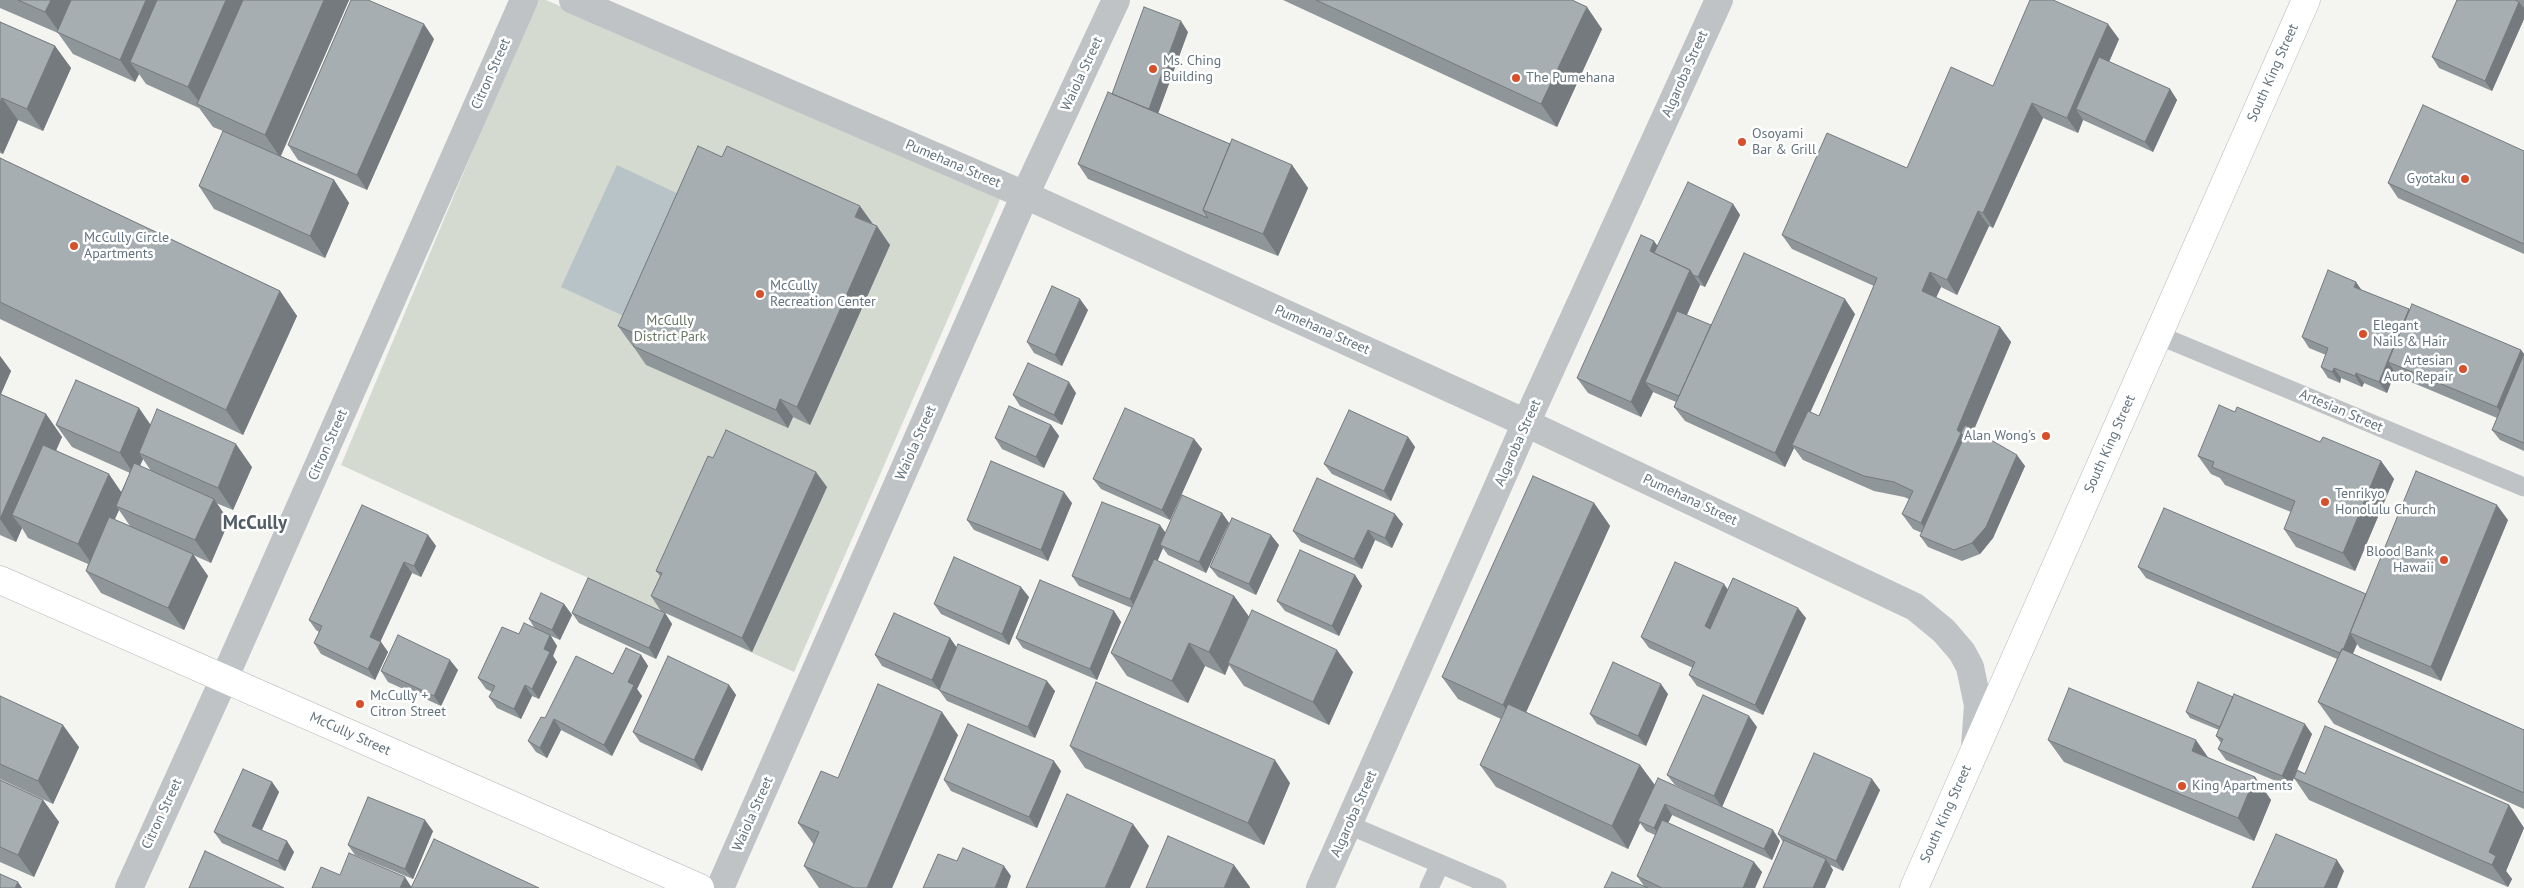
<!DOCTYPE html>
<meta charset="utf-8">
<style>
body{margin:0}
canvas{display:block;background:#f4f4f0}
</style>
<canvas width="2524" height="888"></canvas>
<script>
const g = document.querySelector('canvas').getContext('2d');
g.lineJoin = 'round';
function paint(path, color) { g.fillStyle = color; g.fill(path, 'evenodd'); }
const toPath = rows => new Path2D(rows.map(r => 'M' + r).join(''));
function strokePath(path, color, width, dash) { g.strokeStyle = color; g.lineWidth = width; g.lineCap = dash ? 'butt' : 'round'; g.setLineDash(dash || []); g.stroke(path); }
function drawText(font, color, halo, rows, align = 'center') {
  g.font = font + ' "PT Sans",sans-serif'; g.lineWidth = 5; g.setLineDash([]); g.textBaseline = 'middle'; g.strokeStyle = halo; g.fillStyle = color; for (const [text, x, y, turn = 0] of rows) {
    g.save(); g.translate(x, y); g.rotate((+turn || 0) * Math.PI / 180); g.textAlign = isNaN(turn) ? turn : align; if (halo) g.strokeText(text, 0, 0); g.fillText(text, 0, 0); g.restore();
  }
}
paint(toPath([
 [536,0,546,0,1001,197,794,672,341,465]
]), '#d5dad1');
paint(toPath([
 [617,165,685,197,630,319,561,287]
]), '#b8c3c7');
const secondary = toPath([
 [0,580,700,888]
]);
const primary = toPath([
 [1914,888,2306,0]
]);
strokePath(secondary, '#afb5b8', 29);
strokePath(primary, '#b0b5b8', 29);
strokePath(toPath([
 [2158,335,2524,487],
 [1349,825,1497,888],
 [1429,888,1440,864]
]), '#bfc3c6', 19);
strokePath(toPath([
 [573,0,1025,195,1526,423,1915,607,1944,631,1962,652,1970,667,1978,705,1975,747],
 [720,888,1025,195,1116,0],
 [1320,888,1526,423,1719,0]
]), '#bfc3c6', 28);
strokePath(toPath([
 [129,888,224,679,524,0]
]), '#bfc3c6', 28);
strokePath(secondary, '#fff', 28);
strokePath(primary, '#fff', 28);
paint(toPath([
 [0,0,349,0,281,156,334,180,349,203,325,258,214,209,199,186,223,131,213,127,199,108,146,84,139,74,135,82,73,54,58,33,0,8],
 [1283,0,1572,0,1602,29,1557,127],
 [2457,0,2524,0,2524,19,2492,91,2439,68,2432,57],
 [0,22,55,46,71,68,43,131,18,120,3,154,0,153],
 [1188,32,1158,113,1230,144,1292,165,1308,188,1278,256,1088,179,1078,164,1112,94],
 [434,39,367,190,298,160,288,145],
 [2119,39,2109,62,2170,89,2177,100,2153,152,2083,120,2078,133,2043,118,1993,228,1989,226,1957,295,1941,287,1936,298,2000,327,2011,342,1974,430,2025,466,1993,538,1980,554,1962,561,1928,547,1920,536,1922,533,1913,529,1902,514,1909,499,1904,497,1874,491,1803,460,1794,448,1785,467,1685,421,1674,407,1676,402,1653,392,1641,417,1588,393,1577,378,1658,246,1733,204,1740,215,1705,287,1700,285,1687,315,1711,325,1855,314,1810,412,1819,416,1874,286,1792,249,1782,235,1907,168,1993,86],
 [2524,151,2524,254,2398,198,2388,183],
 [0,158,280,291,297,316,243,435,0,319],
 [873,224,890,245,810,425,793,417,788,428,646,365,633,346,631,344,618,326],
 [2361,290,2409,309,2410,310,2521,350,2524,354,2524,451,2500,440,2492,430,2497,418,2399,377,2395,372,2387,393,2364,383,2362,387,2341,378,2340,383,2328,378,2321,367,2326,355,2309,348,2302,337],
 [1088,310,1062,366,1034,353,1027,342],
 [0,356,11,371,1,394,46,414,62,437,56,450,121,492,130,473,72,447,56,425,139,408,151,425,252,467,233,510,216,503,229,521,211,563,193,555,208,576,184,630,101,593,86,571,88,564,28,538,22,528,16,542,0,535],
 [143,459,151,471,140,466],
 [119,510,130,526,114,519],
 [1076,393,1062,425,1020,406,1013,395],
 [2235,412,2320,442,2381,461,2394,479,2355,571,2296,547,2284,529,2291,512,2225,485,2220,478,2211,474,2198,456],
 [1051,425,1059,436,1044,468,1002,449,995,438],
 [1408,437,1415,447,1391,501,1332,474,1324,464],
 [1194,439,1202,449,1170,520,1101,489,1093,479],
 [827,487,752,652,661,611,651,596,660,576,656,571],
 [1072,503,1048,561,974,530,967,520],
 [1594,503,1610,526,1526,712,1640,765,1655,785,1780,841,1772,860,1672,815,1668,823,1762,872,1755,888,1604,888,1644,886,1637,876,1655,835,1646,831,1640,823,1628,849,1496,787,1480,765,1501,719,1458,699,1442,677],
 [1222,513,1229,523,1206,573,1168,555,1163,548,1157,561,1234,596,1249,617,1353,672,1329,725,1244,686,1229,665,1225,675,1205,666,1188,703,1127,676,1111,653,1132,608,1079,586,1072,576,1166,533],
 [2508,520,2441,681,2360,648,2357,644,2353,654,2524,730,2524,809,2334,724,2318,702,2337,659,2146,578,2138,567,2366,594],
 [1403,524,1392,548,1375,540,1362,569,1301,542,1293,531],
 [428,535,436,546,421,577,412,573,380,641,388,652,375,680,321,654,314,643,319,632,316,630,309,620],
 [1279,545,1256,595,1218,577,1210,567],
 [1355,575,1362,586,1339,636,1285,611,1277,601],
 [1728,590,1806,618,1763,715,1697,686,1689,675,1693,668,1649,648,1641,637],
 [1029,597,1009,645,941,614,934,604],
 [564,604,572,615,560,640,551,636,557,646,553,656,557,662,539,699,532,696,521,719,497,708,489,697,492,692,486,689,478,678,535,629,529,619],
 [1114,611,1121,622,1097,680,1023,648,1016,638],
 [572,613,665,613,672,624,656,659,579,623],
 [950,638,957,648,1055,691,1035,738,947,701,939,690,882,666,875,655],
 [641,655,648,666,637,689,642,696,612,756,561,730,547,758,536,752,528,741,545,718],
 [458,670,441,706,388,682,381,671],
 [729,685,736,695,702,771,640,742,633,732],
 [1668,694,1646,746,1597,724,1590,714],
 [0,696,79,747,53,804,0,779],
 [2186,712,2312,734,2297,770,2305,774,2509,805,2524,828,2506,871,2512,879,2508,887,2309,800,2294,778,2290,787,2226,760,2218,749,2221,743,2216,736,2219,730,2190,718],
 [1757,727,1722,807,1675,785,1667,775],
 [958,735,892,888,819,888,804,866,814,845,798,823,838,778],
 [2048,740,2208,758,2255,777,2271,800,2254,841,2064,762],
 [1070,746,1290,783,1264,845,1085,768],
 [1061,771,1037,828,951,791,944,780],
 [0,780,43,800,59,822,34,877,0,862],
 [272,782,279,792,262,830,294,852,285,871,222,843,214,832],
 [1880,790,1843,871,1830,865,1833,870,1825,888,1763,888,1783,842,1778,834],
 [433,831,413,879,355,855,348,845]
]), '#8f9699');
paint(toPath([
 [51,0,76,0,60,33,45,12],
 [146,0,172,0,130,62,139,74,135,82,120,60],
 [226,0,252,0,202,106,188,87],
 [324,0,349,0,280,157,265,135],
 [2519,2,2524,8,2524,19,2492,91,2485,81],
 [1587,7,1602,29,1557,127,1541,104],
 [1181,21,1188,32,1155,122,1148,111],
 [424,24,434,39,367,190,357,175],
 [2108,24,2119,39,2086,114,2076,109,2083,120,2078,133,2067,118],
 [55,46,71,68,43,131,27,109],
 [2170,89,2177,100,2153,152,2145,142],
 [2,98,18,120,3,154,0,150,0,103],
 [2032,103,2043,118,1993,228,1983,213],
 [1292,165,1308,188,1278,256,1263,234],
 [334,180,349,203,325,258,310,236],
 [1733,204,1740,215,1705,287,1698,277],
 [860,206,873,224,855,217],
 [1978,211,1989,226,1957,295,1947,280],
 [877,226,890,245,810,425,797,407],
 [1654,241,1665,256,1663,260,1650,251],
 [1690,270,1700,285,1655,386,1645,382,1653,392,1641,417,1631,402],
 [1930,272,1941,287,1932,306,1922,291],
 [2356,282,2363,292,2354,287],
 [280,291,297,316,243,435,226,410],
 [1080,299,1088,310,1062,366,1055,355],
 [1845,299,1855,314,1795,446,1792,445,1794,448,1785,467,1775,453],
 [2409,309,2417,320,2388,362,2395,372,2387,393,2379,382],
 [2000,327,2011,342,1968,443,1932,538,1921,523,1957,430],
 [2521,350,2524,354,2507,422,2497,407],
 [0,356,11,371,0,396],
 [2334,368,2341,378,2340,383,2332,372],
 [2356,373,2364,383,2362,387,2355,376],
 [1069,382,1076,393,1062,425,1054,415],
 [780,399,793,417,788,428,776,410],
 [139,408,154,431,139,453,143,459,135,476,120,453],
 [46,414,62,437,25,521,12,515,22,528,16,542,0,519],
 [1051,425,1059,436,1044,468,1036,457],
 [1408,437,1415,447,1391,501,1384,491],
 [1194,439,1202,449,1170,520,1162,510],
 [236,444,252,467,233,510,218,488],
 [2017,455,2025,466,1993,538,1980,554,1972,543],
 [2381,461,2394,479,2355,571,2343,553],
 [816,472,827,487,752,652,742,638],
 [109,474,124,496,116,506,119,510,94,567,78,544],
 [1064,492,1072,503,1048,561,1041,550],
 [214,499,229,521,211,563,195,540],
 [1594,503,1610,526,1519,728,1503,705],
 [2497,505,2508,520,2441,681,2431,667],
 [1222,513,1229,523,1206,573,1199,562],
 [1395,514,1403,524,1392,548,1385,538],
 [1160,525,1168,536,1160,545,1163,548,1137,610,1130,599],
 [1368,530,1375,540,1362,569,1354,559],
 [428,535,436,546,421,577,414,566],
 [1271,535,1279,545,1256,595,1249,584],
 [193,554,208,576,184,630,168,608],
 [404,562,412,573,378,647,370,637],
 [1355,575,1362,586,1339,636,1332,626],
 [1724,584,1731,594,1712,637,1705,626],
 [1021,587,1029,597,1009,645,1002,634],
 [1234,596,1250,618,1228,663,1229,665,1225,675,1209,652],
 [564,604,572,615,560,640,552,630],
 [1798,608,1806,618,1763,715,1755,705],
 [1114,611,1121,622,1097,680,1090,669],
 [665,613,672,624,656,659,649,648],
 [2350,633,2357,644,2348,664,2341,654],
 [550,635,557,646,553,656,557,662,539,699,532,689,544,649],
 [950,638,957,648,939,690,932,680],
 [381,642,388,652,375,680,368,669],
 [1189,643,1205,666,1188,703,1172,681],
 [1337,650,1353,672,1329,725,1313,702],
 [641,655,648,666,637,689,642,696,612,756,604,745,628,682],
 [450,660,458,670,441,706,434,696],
 [1047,681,1055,691,1035,738,1028,727],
 [1661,684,1668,694,1646,746,1638,736],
 [525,685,532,696,521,719,514,709],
 [729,685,736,695,702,771,694,760],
 [942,712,958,735,892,888,867,888],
 [1749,716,1757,727,1722,807,1714,796],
 [554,719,561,730,547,758,540,748],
 [2305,724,2312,734,2290,787,2282,776],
 [63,725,79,747,53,804,38,781],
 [2196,740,2212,763,2192,751],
 [1275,760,1290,783,1264,845,1248,823],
 [1054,761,1061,771,1037,828,1029,817],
 [1640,765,1656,787,1638,821,1640,823,1628,849,1612,826],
 [2255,777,2271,800,2254,841,2238,818],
 [1872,779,1880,790,1843,871,1836,861],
 [272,782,279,792,259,836,252,826],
 [43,800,59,822,34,877,18,855],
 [1665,804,1672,815,1661,838,1654,828],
 [2509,805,2524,828,2506,871,2512,879,2508,887,2492,865,2489,852],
 [425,820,433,831,413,879,405,869],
 [1133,824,1149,846,1130,888,1105,888],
 [1773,830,1780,841,1772,860,1764,849],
 [287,841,294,852,285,871,278,861],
 [1826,859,1833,870,1825,888,1813,888],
 [2337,860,2344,871,2337,888,2324,888],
 [1754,862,1762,872,1755,888,1743,888],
 [1234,865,1250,887,1250,888,1224,888],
 [1004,866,1011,876,1007,888,995,888],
 [405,877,412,888,400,888],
 [18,882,22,888,15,888]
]), '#747a7d');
const building = toPath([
 [18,0,51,0,45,12,18,0],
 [71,0,146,0,120,60,57,32,71,0],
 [157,0,226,0,188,87,130,62,157,0],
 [243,0,324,0,265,135,197,104,243,0],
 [351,0,368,0,424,24,357,175,288,145,351,0],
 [1316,0,1572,0,1587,7,1541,104,1316,0],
 [2030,0,2053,0,2108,24,2067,118,2032,103,1983,213,1978,211,1947,280,1930,272,1922,291,2000,327,1957,430,1961,433,1921,523,1902,514,1913,491,1894,482,1864,476,1792,445,1808,411,1819,416,1877,278,1782,235,1827,133,1907,168,1951,67,1993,86,2030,0],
 [2457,0,2515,0,2519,2,2485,81,2432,57,2457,0],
 [1144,7,1181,21,1149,109,1112,94,1144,7],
 [0,22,55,46,27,109,2,98,0,103,0,22],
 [2099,57,2170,89,2145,142,2076,109,2099,57],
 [1108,92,1230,144,1203,210,1208,218,1078,164,1108,92],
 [2423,105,2524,151,2524,244,2388,183,2423,105],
 [223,131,334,180,310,236,199,186,223,131],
 [1232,139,1292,165,1263,234,1203,210,1232,139],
 [698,146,722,157,727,146,860,206,855,217,877,226,797,407,780,399,776,410,633,346,638,335,618,326,698,146],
 [0,158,280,291,226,410,0,302,0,158],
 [1688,182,1733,204,1698,277,1693,275,1690,270,1654,253,1688,182],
 [1641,235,1654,241,1650,251,1690,270,1631,402,1577,378,1641,235],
 [1744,253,1845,299,1775,453,1674,407,1744,253],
 [2328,270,2356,282,2354,287,2409,309,2379,382,2356,373,2355,376,2334,368,2332,372,2321,367,2328,348,2302,337,2328,270],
 [1052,286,1080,299,1055,355,1027,342,1052,286],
 [2412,304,2521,350,2497,407,2388,362,2412,304],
 [1677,311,1711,325,1679,396,1645,382,1677,311],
 [2524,354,2524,443,2492,430,2524,354],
 [1028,363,1069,382,1054,415,1013,395,1028,363],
 [76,380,139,408,120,453,56,425,76,380],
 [0,394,46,414,0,519,0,394],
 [2219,405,2235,412,2237,407,2320,442,2323,437,2381,461,2343,553,2284,529,2295,501,2212,467,2214,462,2198,456,2219,405],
 [1009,406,1051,425,1036,457,995,438,1009,406],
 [1125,408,1194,439,1162,510,1093,479,1125,408],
 [157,409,236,444,218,488,139,453,157,409],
 [1349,410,1408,437,1384,491,1324,464,1349,410],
 [1965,425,2017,455,1986,527,1972,543,1954,550,1920,536,1964,437,1961,433,1965,425],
 [726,430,816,472,742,638,651,596,662,573,656,571,708,456,713,458,726,430],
 [43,445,109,474,78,544,12,515,43,445],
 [991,461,1064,492,1041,550,967,520,991,461],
 [134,463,214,499,195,540,116,506,134,463],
 [2416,471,2497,505,2431,667,2350,633,2416,471],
 [1533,476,1594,503,1503,705,1442,677,1533,476],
 [1317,478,1395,514,1385,538,1368,530,1354,559,1293,531,1317,478],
 [1182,495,1222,513,1199,562,1160,545,1182,495],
 [1102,502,1160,525,1130,599,1072,576,1102,502],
 [362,505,428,535,414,566,404,562,370,637,381,642,368,669,314,643,322,626,309,620,362,505],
 [2164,508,2366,594,2350,633,2343,650,2342,649,2340,653,2138,567,2164,508],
 [109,517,193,554,168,608,86,571,109,517],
 [1232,518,1271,535,1249,584,1210,567,1232,518],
 [1300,550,1355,575,1332,626,1277,601,1300,550],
 [954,557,1021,587,1002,634,934,604,954,557],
 [1154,559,1234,596,1209,652,1189,643,1172,681,1111,653,1154,559],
 [1675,562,1724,584,1705,626,1710,629,1733,578,1798,608,1755,705,1689,675,1695,662,1641,637,1675,562],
 [588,578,665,613,649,648,572,613,588,578],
 [1040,580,1114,611,1090,669,1016,638,1040,580],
 [541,593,564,604,552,630,529,619,541,593],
 [1252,610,1337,650,1313,702,1228,663,1252,610],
 [894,613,950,638,932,680,875,655,894,613],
 [524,623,550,635,544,649,550,652,532,689,525,685,514,709,489,697,495,686,478,678,502,627,519,634,524,623],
 [398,635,450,660,434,696,381,671,398,635],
 [958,644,1047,681,1028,727,939,690,958,644],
 [626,648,641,655,628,682,634,685,604,745,554,719,540,748,528,741,541,717,545,718,576,656,613,674,626,648],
 [2342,649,2524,730,2524,793,2318,702,2342,649],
 [668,656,729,685,694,760,633,732,668,656],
 [1613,662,1661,684,1638,736,1590,714,1613,662],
 [1096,682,1275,760,1248,823,1070,746,1096,682],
 [2198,682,2233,697,2220,727,2186,712,2198,682],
 [878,684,942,712,867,888,854,888,804,866,819,832,798,823,821,771,838,778,878,684],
 [2069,688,2196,740,2192,751,2255,777,2238,818,2048,740,2069,688],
 [2234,694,2305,724,2282,776,2218,749,2223,739,2216,736,2234,694],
 [1703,695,1749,716,1714,796,1667,775,1703,695],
 [0,696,63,725,38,781,0,764,0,696],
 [1508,704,1640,765,1612,826,1480,765,1508,704],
 [968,724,1054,761,1029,817,944,780,968,724],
 [2325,726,2509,805,2489,852,2496,856,2492,865,2294,778,2297,770,2305,774,2325,726],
 [1814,753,1872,779,1836,861,1778,834,1814,753],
 [243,769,272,782,252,826,287,841,278,861,214,832,243,769],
 [1658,778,1773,830,1764,849,1665,804,1654,828,1638,821,1658,778],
 [0,780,43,800,18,855,0,847,0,780],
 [1067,794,1133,824,1105,888,1026,888,1067,794],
 [368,797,425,820,405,869,348,845,368,797],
 [1662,820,1754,862,1743,888,1662,888,1637,876,1662,820],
 [2276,834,2337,860,2324,888,2252,888,2276,834],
 [1168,836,1234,865,1224,888,1146,888,1168,836],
 [434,839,539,888,411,888,434,839],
 [1784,840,1826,859,1813,888,1763,888,1784,840],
 [963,848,1004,866,995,888,923,888,938,854,957,861,963,848],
 [205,851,284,888,189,888,205,851],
 [349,853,405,877,400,888,312,888,321,867,340,875,349,853],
 [1612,872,1648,888,1604,888,1612,872],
 [0,874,18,882,15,888,0,888,0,874]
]);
paint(building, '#a6aeb2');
strokePath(building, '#747a7d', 1);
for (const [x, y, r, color] of [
 [1153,69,5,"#d8502b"],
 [1516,78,5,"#d8502b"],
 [1742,142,5,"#d8502b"],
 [2465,179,5,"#d8502b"],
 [74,246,5,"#d8502b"],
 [760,294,5,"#d8502b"],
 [2363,334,5,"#d8502b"],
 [2463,369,5,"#d8502b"],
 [2046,436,5,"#d8502b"],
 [2325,502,5,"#d8502b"],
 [2444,560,5,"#d8502b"],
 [360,704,5,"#d8502b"],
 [2182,786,5,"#d8502b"]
]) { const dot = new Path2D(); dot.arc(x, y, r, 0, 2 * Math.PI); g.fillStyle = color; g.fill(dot); strokePath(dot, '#fff', 2); }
drawText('14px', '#64747f', '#fff', [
 ["Ms. Ching",1163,61],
 ["Building",1163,77],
 ["The Pumehana",1526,78],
 ["Osoyami",1752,134],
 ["Bar & Grill",1752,150],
 ["Gyotaku",2455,179,"right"],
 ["McCully Circle",84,238],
 ["Apartments",84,254],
 ["McCully",770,286],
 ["Recreation Center",770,302],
 ["Elegant",2373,326],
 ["Nails & Hair",2373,342],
 ["Artesian",2453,361,"right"],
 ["Auto Repair",2453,377,"right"],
 ["Alan Wong’s",2036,436,"right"],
 ["Tenrikyo",2335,494],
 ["Honolulu Church",2335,510],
 ["Blood Bank",2434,552,"right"],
 ["Hawaii",2434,568,"right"],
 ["McCully +",370,696],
 ["Citron Street",370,712],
 ["King Apartments",2192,786]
], 'left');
drawText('14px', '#64747f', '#fff', [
 ["South King Street",2273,73,-66],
 ["Citron Street",491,74,-66],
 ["Waiola Street",1082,74,-65],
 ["Algaroba Street",1685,74,-66],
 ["Pumehana Street",953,164,23],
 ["Pumehana Street",1322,330,24],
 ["Artesian Street",2341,411,23],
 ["Waiola Street",916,443,-66],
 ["Algaroba Street",1518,443,-66],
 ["South King Street",2110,444,-66],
 ["Citron Street",328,445,-66],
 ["Pumehana Street",1690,500,25],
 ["McCully Street",350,734,24],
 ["Citron Street",162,814,-65],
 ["Waiola Street",753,814,-66],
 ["Algaroba Street",1354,814,-66],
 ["South King Street",1946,814,-66]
]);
drawText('14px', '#677763', '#fff', [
 ["McCully",670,321],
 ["District Park",670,337]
]);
drawText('bold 19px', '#525d65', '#fff', [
 ["McCully",255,524]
]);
</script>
